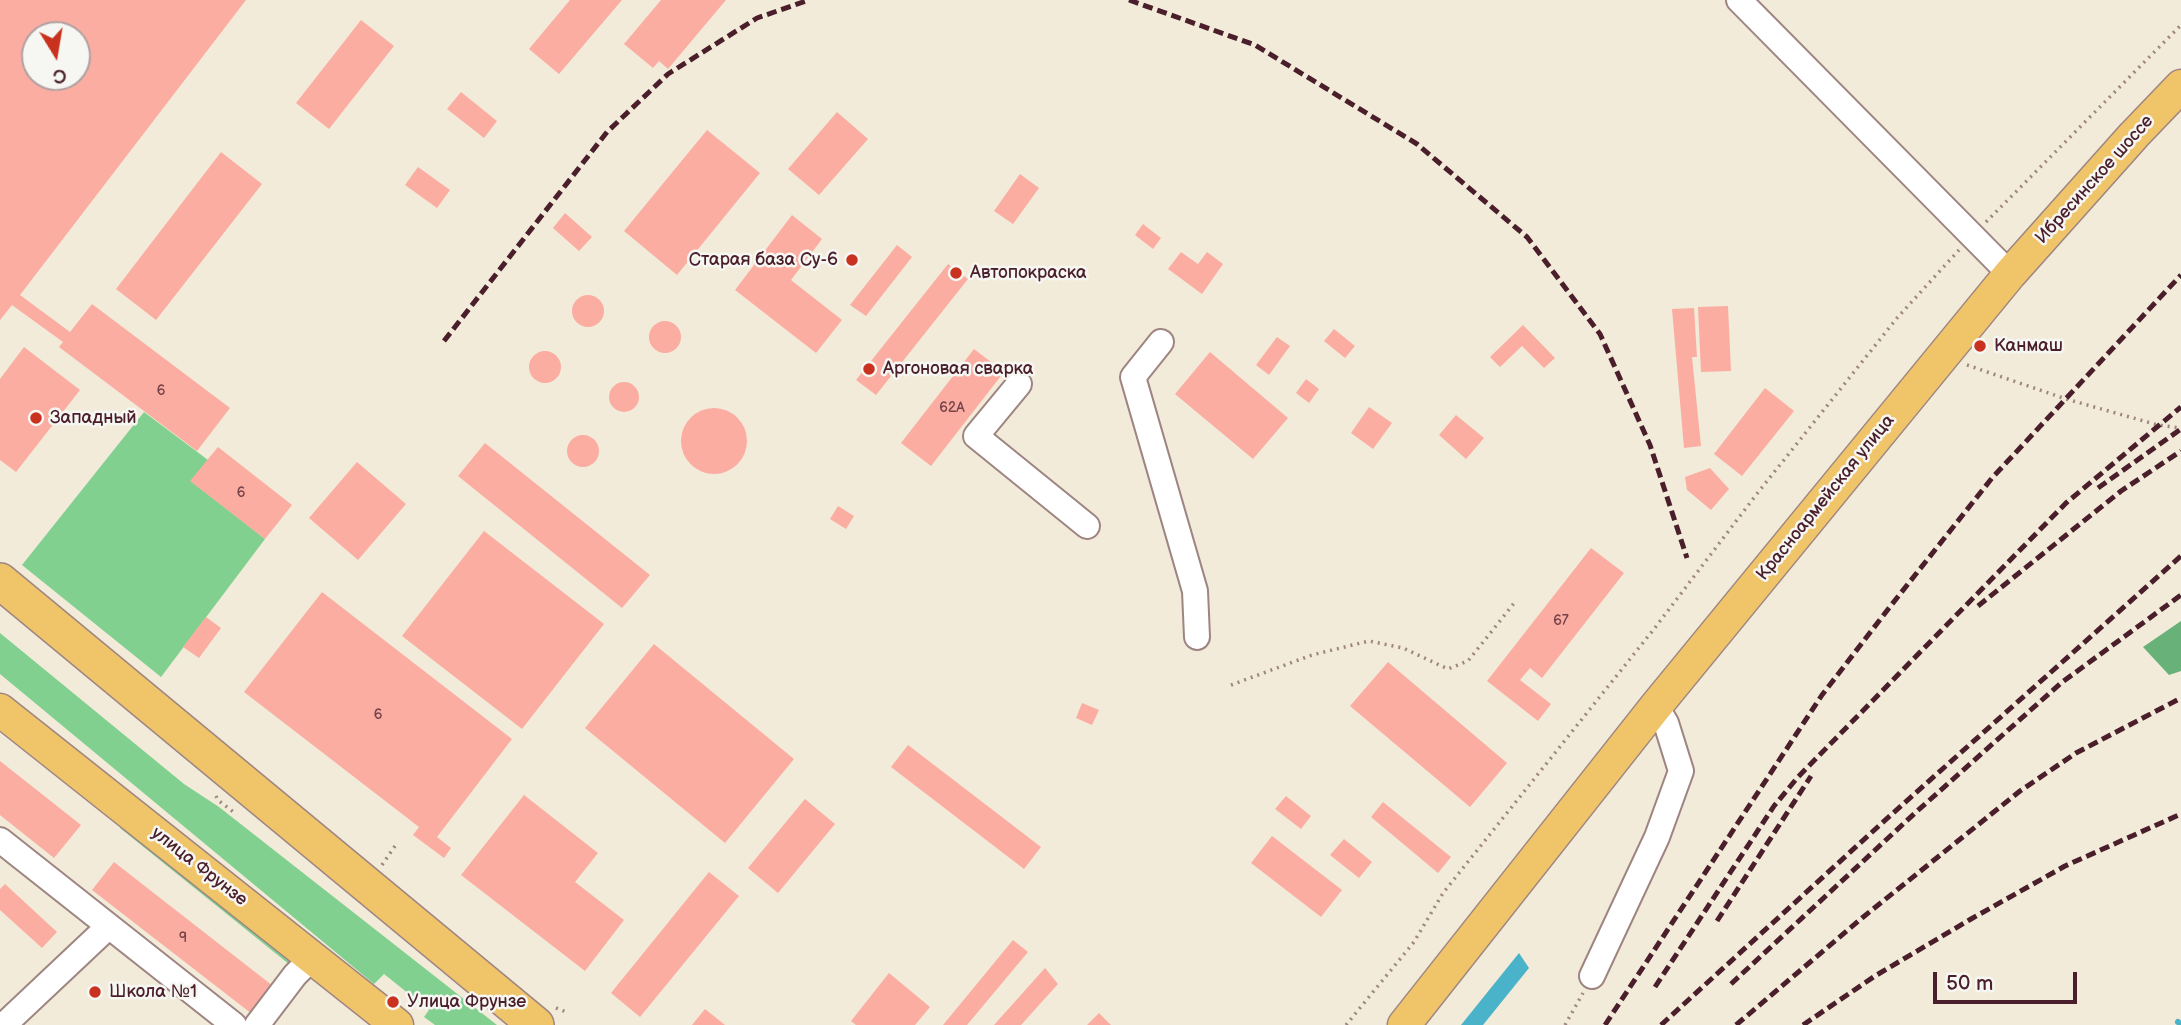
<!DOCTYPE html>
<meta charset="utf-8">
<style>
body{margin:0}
#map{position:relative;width:2181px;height:1025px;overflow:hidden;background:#f2ebd9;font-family:"Balsamiq Sans",sans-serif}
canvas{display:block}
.north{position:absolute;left:21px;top:21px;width:70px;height:70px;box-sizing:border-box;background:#f6f6f2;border:2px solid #b1a0a2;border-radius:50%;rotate:169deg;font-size:19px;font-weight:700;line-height:28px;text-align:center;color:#4a1f2b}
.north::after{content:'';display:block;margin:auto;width:24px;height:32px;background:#c8321e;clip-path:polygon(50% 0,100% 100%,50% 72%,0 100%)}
.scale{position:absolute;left:1933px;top:972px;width:144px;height:32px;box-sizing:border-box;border:4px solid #4a1f2b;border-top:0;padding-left:9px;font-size:21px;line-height:24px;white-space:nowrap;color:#4a1f2b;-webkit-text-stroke:5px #f6f6f2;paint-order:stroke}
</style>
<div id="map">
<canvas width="2181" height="1025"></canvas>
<div class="north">С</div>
<div class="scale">50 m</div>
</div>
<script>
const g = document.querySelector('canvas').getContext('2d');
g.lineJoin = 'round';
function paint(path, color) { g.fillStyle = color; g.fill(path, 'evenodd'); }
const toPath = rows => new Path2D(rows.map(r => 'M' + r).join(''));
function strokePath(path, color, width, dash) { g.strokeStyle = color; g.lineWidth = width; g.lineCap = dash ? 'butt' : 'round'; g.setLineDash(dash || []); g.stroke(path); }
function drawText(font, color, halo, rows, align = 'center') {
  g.font = font + ' "Balsamiq Sans",sans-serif'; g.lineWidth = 5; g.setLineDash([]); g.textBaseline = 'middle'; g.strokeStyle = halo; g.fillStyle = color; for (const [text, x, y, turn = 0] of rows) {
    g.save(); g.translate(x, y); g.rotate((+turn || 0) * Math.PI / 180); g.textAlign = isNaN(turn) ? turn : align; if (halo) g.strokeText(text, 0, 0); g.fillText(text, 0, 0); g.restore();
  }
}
paint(toPath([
 [144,412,208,460,191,481,265,539,161,677,22,565],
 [0,633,184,784,219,807,497,1025,435,1025,424,1017,429,1010,384,974,374,984,0,674],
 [123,823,302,962,295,969,120,828]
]), '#81d090');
paint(toPath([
 [2181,621,2181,671,2169,675,2143,647]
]), '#68b27a');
paint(toPath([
 [1519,953,1529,968,1483,1025,1461,1025]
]), '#4bb3c9');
strokePath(toPath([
 [2178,1022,2181,1024]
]), '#4bb3c9', 6);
paint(toPath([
 [0,0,246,0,20,295,70,332,92,304,230,408,197,451,59,347,63,342,12,305,0,320],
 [35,35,77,35,77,77,35,77],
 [570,0,622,0,559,74,529,49],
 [661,0,726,0,668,69,659,61,653,68,624,44],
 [361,20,394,46,329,129,296,103],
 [461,92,497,121,484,138,447,109],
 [837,112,868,139,819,195,788,169],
 [707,130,760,173,677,275,624,231],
 [221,152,262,184,156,320,116,289],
 [418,167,450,190,437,208,405,185],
 [1020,174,1039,188,1013,224,994,211],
 [565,213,592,237,579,251,553,228],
 [792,215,822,239,791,280,842,320,816,353,735,290],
 [1143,224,1161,238,1153,249,1135,235],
 [897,245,912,257,866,316,850,305],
 [1181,252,1198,264,1207,252,1223,264,1202,294,1168,269],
 [948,264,968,279,876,395,856,380],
 '572 311a16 16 0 1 1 32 0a16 16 0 1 1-32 0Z',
 [1728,306,1731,371,1701,372,1698,307],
 [1694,308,1697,357,1692,357,1701,446,1684,448,1672,309],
 '649 337a16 16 0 1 1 32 0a16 16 0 1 1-32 0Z',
 [1523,325,1555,358,1544,368,1522,346,1500,367,1490,357],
 [1334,329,1355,346,1345,358,1324,341],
 [1277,337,1290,346,1269,375,1256,365],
 [24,347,80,390,16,472,0,460,0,379],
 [974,349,1004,372,931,466,901,443],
 '529 367a16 16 0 1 1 32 0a16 16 0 1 1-32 0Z',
 [1210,352,1288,418,1253,459,1175,394],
 [1306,379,1319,389,1309,403,1296,393],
 '609 397a15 15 0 1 1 30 0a15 15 0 1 1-30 0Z',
 [1765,388,1794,411,1742,476,1714,454],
 [1369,407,1392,423,1373,449,1351,433],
 '681 441a33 33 0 1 1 66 0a33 33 0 1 1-66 0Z',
 [1456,415,1484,438,1466,459,1439,435],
 '567 451a16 16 0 1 1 32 0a16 16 0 1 1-32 0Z',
 [485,443,650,575,622,608,458,476],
 [218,447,292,505,265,539,190,481],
 [357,462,406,504,358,560,309,518],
 [1710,468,1729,489,1711,510,1687,490,1685,477],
 [838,506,854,516,846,529,830,519],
 [484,531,604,624,522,729,402,636],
 [1591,548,1624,573,1542,678,1530,668,1520,680,1551,704,1538,721,1487,681],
 [322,592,512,739,437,837,451,848,444,858,413,835,419,827,244,692],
 [206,617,221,628,199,658,183,647],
 [654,644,794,759,725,843,585,728],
 [1388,662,1507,763,1470,807,1350,706],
 [1082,703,1099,710,1092,725,1076,718],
 [908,745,1041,847,1024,869,891,767],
 [0,761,81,825,54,858,0,815],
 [524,795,598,853,575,882,624,920,585,971,461,875],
 [1286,796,1311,816,1301,829,1275,809],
 [805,799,835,824,778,893,748,868],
 [1383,802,1451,857,1438,873,1371,817],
 [1272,836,1342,890,1321,917,1251,863],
 [1344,839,1372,862,1359,878,1330,855],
 [114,862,273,986,252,1014,92,890],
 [709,872,739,896,640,1017,611,993],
 [5,884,57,932,42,948,0,910,0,889],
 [1013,940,1028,952,967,1025,943,1025],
 [1045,968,1058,984,1021,1025,994,1025],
 [889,973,930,1007,915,1025,856,1025,851,1021],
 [705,1009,725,1025,692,1025],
 [1099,1013,1111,1025,1087,1025]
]), '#fbada2');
const minor = toPath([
 [1739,0,2010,274],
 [1161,342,1133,377,1195,591,1197,637],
 [1019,384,976,436,1087,526],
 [0,840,234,1025],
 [1592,976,1657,837,1681,771,1666,723,1656,706],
 [4,1025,108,927],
 [257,1025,295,975,313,957]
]);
const major = toPath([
 [0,710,397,1025],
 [1404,1025,1656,706,2010,274,2134,135,2181,86]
]);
const highway = toPath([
 [0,581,536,1025]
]);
strokePath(minor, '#9e8582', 28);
strokePath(major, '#9e8582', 35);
strokePath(highway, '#9e8582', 38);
strokePath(toPath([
 [1986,222,2181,25],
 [1967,365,2066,399,2158,425,2181,428],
 [1231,685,1312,655,1369,641,1403,648,1448,669,1468,661,1515,602],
 [216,796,218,800,236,814],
 [382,865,395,846],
 [556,1008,569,1013],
 [1346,1025,1414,942,1443,893,1654,629,1756,495,1897,318,1959,250],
 [1565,1025,1583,993]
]), '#9e8582', 3.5, [2, 5]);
strokePath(minor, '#fff', 24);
strokePath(major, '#f0c469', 32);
strokePath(highway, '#f0c469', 35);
strokePath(toPath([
 [1129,0,1255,45,1417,144,1527,237,1600,334,1650,445,1687,558],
 [444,341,607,132,668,74,757,18,809,0],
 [2098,488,2181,429],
 [1978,606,2121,491,2181,451],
 [1717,921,1811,776],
 [1731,984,1915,813,2061,683,2181,595],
 [1655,987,1774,806,1798,777,2066,503,2181,407],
 [1605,1025,1822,695,1889,608,1992,478,2181,275],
 [1661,1025,1882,823,2181,556],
 [1736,1025,1862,918,2020,791,2076,753,2181,698],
 [1803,1025,1875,976,1971,919,2065,866,2181,814]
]), '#4a1f2b', 5, [10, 5]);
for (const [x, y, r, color] of [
 [852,260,7,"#c8321e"],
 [956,273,7,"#c8321e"],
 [1980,346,7,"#c8321e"],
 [869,369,7,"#c8321e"],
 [36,418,7,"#c8321e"],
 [95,992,7,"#c8321e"],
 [393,1002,7,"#c8321e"]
]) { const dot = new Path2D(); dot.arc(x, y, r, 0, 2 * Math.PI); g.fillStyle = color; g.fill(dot); strokePath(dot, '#f6f6f2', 2.5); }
drawText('14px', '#764249', null, [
 ["6",161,391],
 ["62А",952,408],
 ["6",241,493],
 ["67",1561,621],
 ["6",378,715],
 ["9",183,938]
]);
drawText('18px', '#4a1f2b', '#f6f6f2', [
 ["Ибресинское шоссе",2095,180,-48],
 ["Красноармейская улица",1826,498,-51],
 ["улица Фрунзе",199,867,38]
]);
drawText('18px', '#4a1f2b', '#f6f6f2', [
 ["Старая база Су-6",838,260,"right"],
 ["Автопокраска",970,273],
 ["Канмаш",1994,346],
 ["Аргоновая сварка",883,369],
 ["Западный",50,418],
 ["Школа №1",109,992],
 ["Улица Фрунзе",407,1002]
], 'left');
</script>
